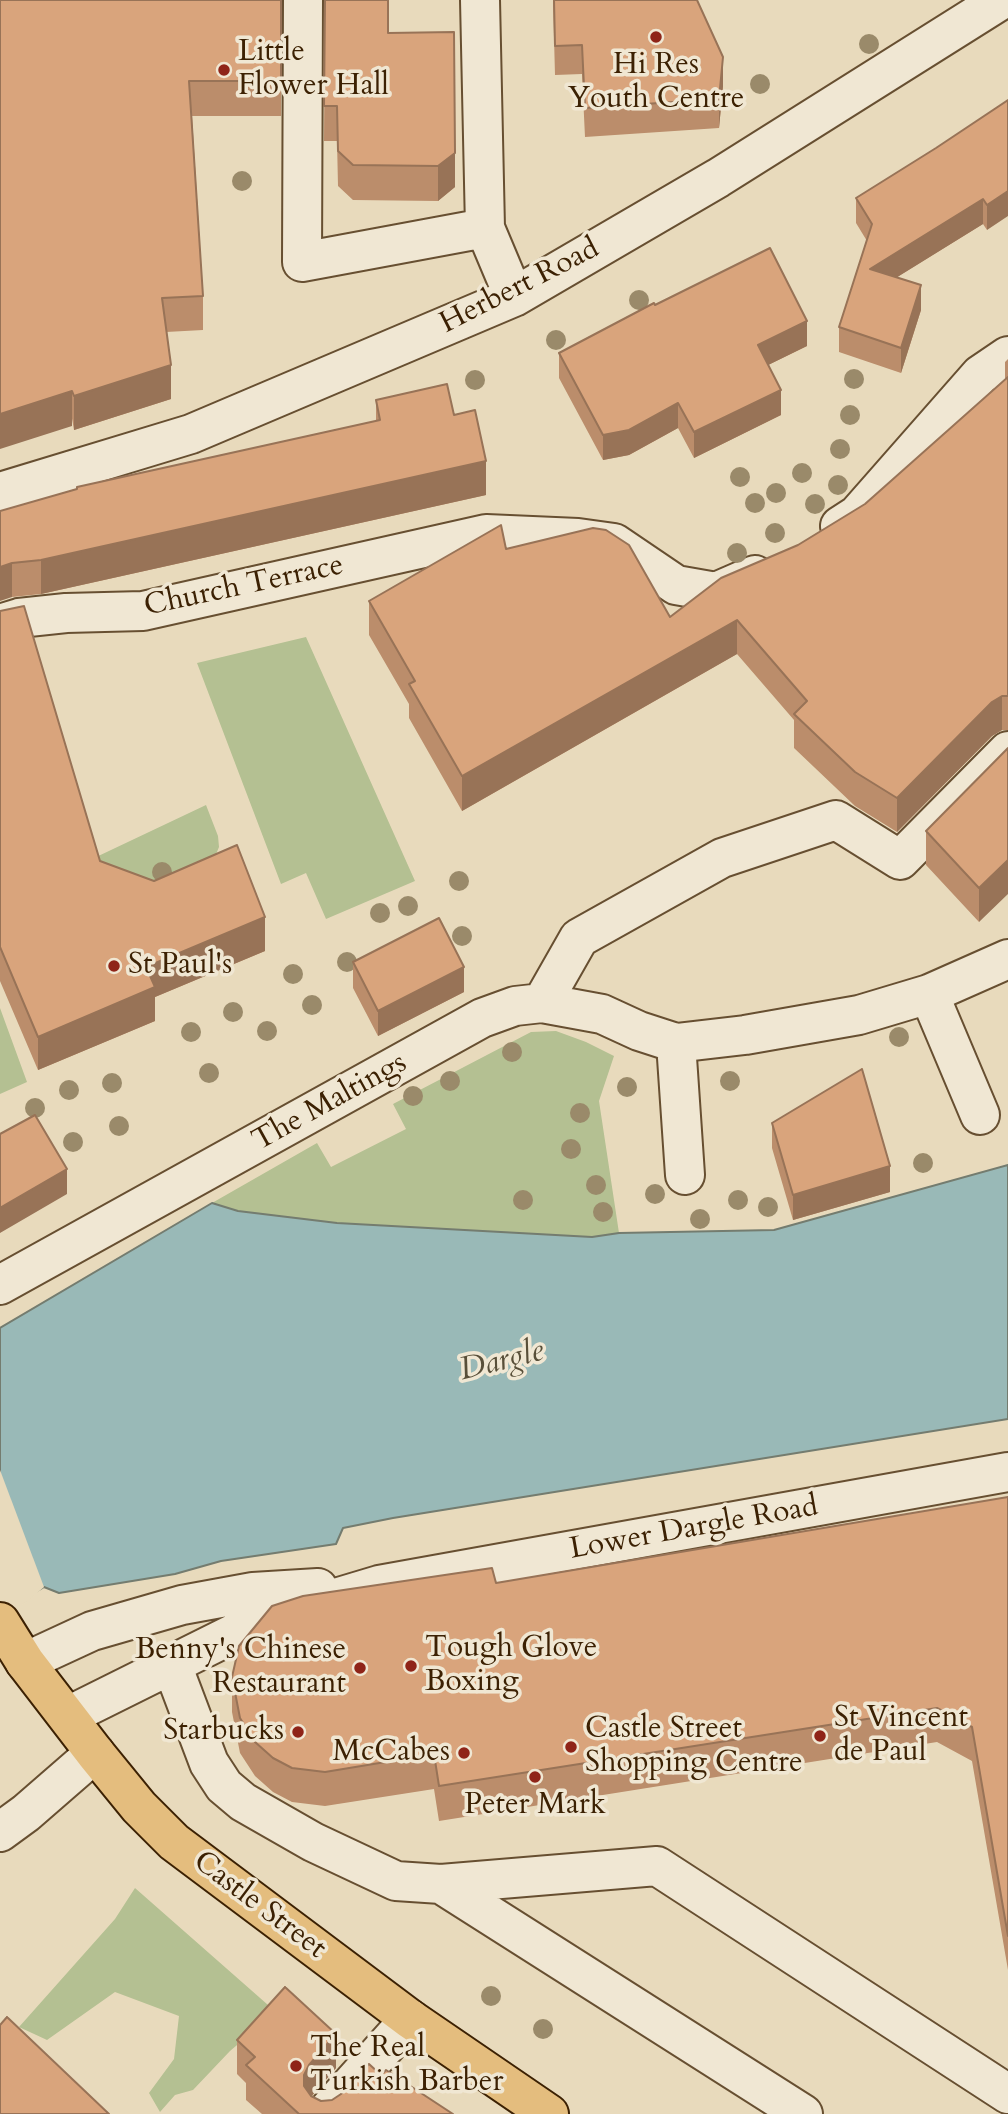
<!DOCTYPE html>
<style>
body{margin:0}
canvas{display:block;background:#e8dabc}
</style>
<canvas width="1008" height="2114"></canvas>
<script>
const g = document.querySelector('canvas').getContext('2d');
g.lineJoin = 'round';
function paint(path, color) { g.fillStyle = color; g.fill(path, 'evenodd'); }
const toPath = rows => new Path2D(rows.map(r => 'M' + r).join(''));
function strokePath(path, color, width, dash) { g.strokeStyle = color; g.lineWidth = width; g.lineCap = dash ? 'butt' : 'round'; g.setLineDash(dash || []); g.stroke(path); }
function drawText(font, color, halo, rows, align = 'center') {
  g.font = font + ' Cardo,serif'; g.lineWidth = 7; g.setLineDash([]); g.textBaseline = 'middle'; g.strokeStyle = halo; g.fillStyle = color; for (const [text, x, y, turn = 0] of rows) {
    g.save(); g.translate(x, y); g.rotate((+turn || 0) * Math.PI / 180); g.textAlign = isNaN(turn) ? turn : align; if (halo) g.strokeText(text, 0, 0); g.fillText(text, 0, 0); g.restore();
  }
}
paint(toPath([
 [306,637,415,881,326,919,306,873,281,884,197,663],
 [206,805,218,836,219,847,214,859,169,882,54,877],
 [0,1008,27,1082,0,1094],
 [556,1031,586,1042,614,1056,599,1101,619,1233,592,1237,337,1223,238,1211,212,1203,317,1143,331,1167,406,1129,393,1104,531,1032],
 [135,1888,276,2012,230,2051,193,2090,175,2095,160,2112,149,2093,174,2059,179,2016,115,1992,47,2040,19,2027,115,1919]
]), '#b4c092');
const water = toPath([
 [1008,1165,1008,1419,393,1518,343,1528,336,1544,221,1561,175,1574,59,1593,44,1587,0,1614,0,1328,212,1203,238,1211,337,1223,592,1237,619,1233,774,1230,1008,1165]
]);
paint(water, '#99b9b7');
strokePath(water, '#747c6f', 2);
paint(toPath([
 [0,1470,44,1587,28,1601,0,1617]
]), '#e8dabc');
const minor = toPath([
 [303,0,302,262,485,228],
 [480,0,485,228,514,297],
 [0,492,191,434,514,297,718,178,1001,0],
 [840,526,857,515,980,375,1008,356],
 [0,624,19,618,66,613,143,611,486,534,578,538,614,543,676,585,716,592,755,575],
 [929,994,980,1115],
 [542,1003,579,938,722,858,836,820,900,860,1008,751],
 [676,1043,685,1175],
 [0,1285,482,1018,515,1006,542,1003,602,1014,639,1031,676,1043,745,1035,859,1015,929,994,1008,959],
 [25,1662,92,1631,182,1605,253,1592,318,1588],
 [172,1665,209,1763,224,1786,243,1802,313,1842,396,1881,441,1884,657,1866,1008,2094],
 [68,1716,259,1621,379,1585,1008,1472],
 [0,1832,26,1813,95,1753],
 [441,1884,803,2114],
 [325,2114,410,2019]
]);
const major = toPath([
 [0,1622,25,1662,95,1753,139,1807,174,1842,410,2019,549,2114]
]);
strokePath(minor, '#674f31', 42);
strokePath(major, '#3c2103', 42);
strokePath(minor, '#f0e7d3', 38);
strokePath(major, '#e4bd7e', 38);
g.fillStyle = '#9a8a6a';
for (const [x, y] of [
 [869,44],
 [760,84],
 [242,181],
 [639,300],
 [556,340],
 [854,379],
 [475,380],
 [850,415],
 [840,449],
 [802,473],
 [740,477],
 [838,485],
 [776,493],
 [755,503],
 [815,504],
 [775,533],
 [737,553],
 [162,872],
 [459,881],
 [408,906],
 [380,913],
 [462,936],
 [347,962],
 [293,974],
 [312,1005],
 [233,1012],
 [267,1031],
 [191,1032],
 [899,1037],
 [512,1052],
 [209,1073],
 [450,1081],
 [730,1081],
 [112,1083],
 [627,1087],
 [69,1090],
 [413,1096],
 [35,1108],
 [580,1113],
 [119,1126],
 [73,1142],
 [571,1149],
 [923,1163],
 [596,1185],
 [655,1194],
 [523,1200],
 [738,1200],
 [768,1207],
 [603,1212],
 [700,1219],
 [491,1996],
 [543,2029]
]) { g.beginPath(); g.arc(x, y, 10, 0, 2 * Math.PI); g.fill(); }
paint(toPath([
 [0,0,281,0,281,116,192,116,203,296,203,330,166,332,171,399,74,430],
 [325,0,388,33,455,187,438,201,353,200,338,186,337,141,324,141],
 [553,0,697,0,723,86,719,128,585,137,582,74,555,75],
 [1008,100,987,230,983,224,897,277,921,310,901,373,839,352,839,327,867,241,856,223,856,198,936,148],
 [655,305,807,346,768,365,781,415,694,458,678,428,629,455,603,460,559,378,559,353],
 [1008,359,1008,730,1002,730,992,736,897,832,855,806,794,748,794,720,737,654,462,811,409,718,409,704,369,635,369,601,506,549,670,617,798,545,865,504,1005,379,1005,362],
 [376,400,454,415,486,495,41,594,12,597,0,511,376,421],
 [0,611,100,861,265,951,155,997,155,1021,38,1070,0,981],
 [1008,748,979,922,926,865,926,831],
 [353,962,464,992,378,1036,353,988],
 [772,1123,890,1192,793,1220,772,1148],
 [1008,1497,1008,1970,972,1761,937,1742,439,1821,434,1789,325,1806,292,1802,273,1792,255,1776,240,1753,232,1712,232,1677,496,1583],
 [237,2040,336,2068,311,2097,321,2101,332,2100,381,2075,453,2114,262,2114,246,2100,246,2083,237,2074]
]), '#bb8d6b');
paint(toPath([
 [723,57,723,86,719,128,719,99],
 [455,153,455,187,438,201,438,166],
 [1008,191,1008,216,987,230,987,205],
 [983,199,983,224,870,294,870,269],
 [921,285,921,310,901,373,901,348],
 [807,321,807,346,758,370,758,345],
 [171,365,171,399,74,430,74,396],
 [781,390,781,415,694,458,694,432],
 [72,391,72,426,0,449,0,414],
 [678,403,678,428,629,455,603,460,603,435],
 [486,461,486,495,41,594,41,560],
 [12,563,12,597,0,601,0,567],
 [737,620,737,654,462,811,462,776],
 [1002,696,1002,730,992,736,897,832,897,798,992,702],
 [1008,860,1008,894,979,922,979,888],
 [265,917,265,951,155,997,155,1021,38,1070,38,1037,146,967],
 [464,967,464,992,378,1036,378,1011],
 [890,1166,890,1192,793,1220,793,1195],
 [67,1169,67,1194,0,1233,0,1208],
 [336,2034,336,2068,309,2099,304,2109,304,2075,309,2065]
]), '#987357');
const building = toPath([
 [0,0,281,0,281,81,189,81,203,296,162,298,171,365,74,396,72,391,0,414,0,0],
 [325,0,388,0,388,33,454,32,455,153,438,166,353,165,338,151,337,106,324,106,325,0],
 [554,0,697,0,723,57,719,99,585,108,582,45,555,46,554,0],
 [1008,100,1008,191,987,205,983,199,870,269,921,285,901,348,839,327,872,224,856,198,936,148,1008,100],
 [770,248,807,321,758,345,781,390,694,432,678,403,629,430,603,435,559,353,654,303,655,305,770,248],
 [1008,377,1008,696,1002,696,992,702,897,798,855,772,794,714,807,701,737,620,462,776,409,684,415,681,369,601,501,525,506,549,593,528,606,530,629,545,670,617,721,578,798,545,865,504,1008,377],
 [447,384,454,415,475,410,486,461,41,560,12,563,0,567,0,511,77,489,77,487,380,420,376,400,447,384],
 [24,606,100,861,154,881,237,845,265,917,146,967,155,987,38,1037,0,947,0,611,24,606],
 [1008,748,1008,860,979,888,926,831,1008,748],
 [439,918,464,967,378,1011,353,962,439,918],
 [862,1069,890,1166,793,1195,772,1123,862,1069],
 [35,1115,67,1169,0,1208,0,1134,35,1115],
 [1008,1497,1008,1936,972,1727,937,1708,439,1786,434,1754,325,1772,292,1768,273,1758,255,1742,240,1718,232,1677,239,1646,272,1606,303,1596,492,1568,496,1583,1008,1497],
 [285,1987,336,2034,309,2065,304,2075,304,2086,311,2096,321,2101,332,2100,341,2094,369,2064,381,2075,386,2070,453,2114,299,2114,246,2065,255,2057,237,2040,285,1987],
 [7,2017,109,2114,0,2114,0,2025,7,2017]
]);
paint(building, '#d9a47c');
strokePath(building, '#987357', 2);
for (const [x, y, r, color] of [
 [656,37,7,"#8f2418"],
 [224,70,7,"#8f2418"],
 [114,966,7,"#8f2418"],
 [411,1666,7,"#8f2418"],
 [360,1668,7,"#8f2418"],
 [298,1732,7,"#8f2418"],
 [820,1736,7,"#8f2418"],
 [571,1747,7,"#8f2418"],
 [464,1753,7,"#8f2418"],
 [535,1777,7,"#8f2418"],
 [296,2066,7,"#8f2418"]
]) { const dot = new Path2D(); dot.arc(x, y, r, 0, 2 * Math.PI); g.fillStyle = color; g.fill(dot); strokePath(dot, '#f0e7d3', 2.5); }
drawText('30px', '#3c2103', '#f0e7d3', [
 ["Little",238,53],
 ["Flower Hall",238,87],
 ["Hi Res",656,66,"center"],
 ["Youth Centre",656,100,"center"],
 ["St Paul's",128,966],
 ["Tough Glove",425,1649],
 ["Boxing",425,1683],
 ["Benny's Chinese",346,1651,"right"],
 ["Restaurant",346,1685,"right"],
 ["St Vincent",834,1719],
 ["de Paul",834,1753],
 ["Castle Street",585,1730],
 ["Shopping Centre",585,1764],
 ["Starbucks",284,1732,"right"],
 ["McCabes",450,1753,"right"],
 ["Peter Mark",535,1806,"center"],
 ["The Real",310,2049],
 ["Turkish Barber",310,2083]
], 'left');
drawText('30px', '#3c2103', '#f0e7d3', [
 ["Herbert Road",520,287,-27],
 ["Church Terrace",244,587,-12],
 ["The Maltings",330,1103,-29],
 ["Lower Dargle Road",694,1529,-10],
 ["Castle Street",259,1906,37]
]);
drawText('italic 32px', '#584f39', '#f0e7d3', [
 ["Dargle",502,1362,-14]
]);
</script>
